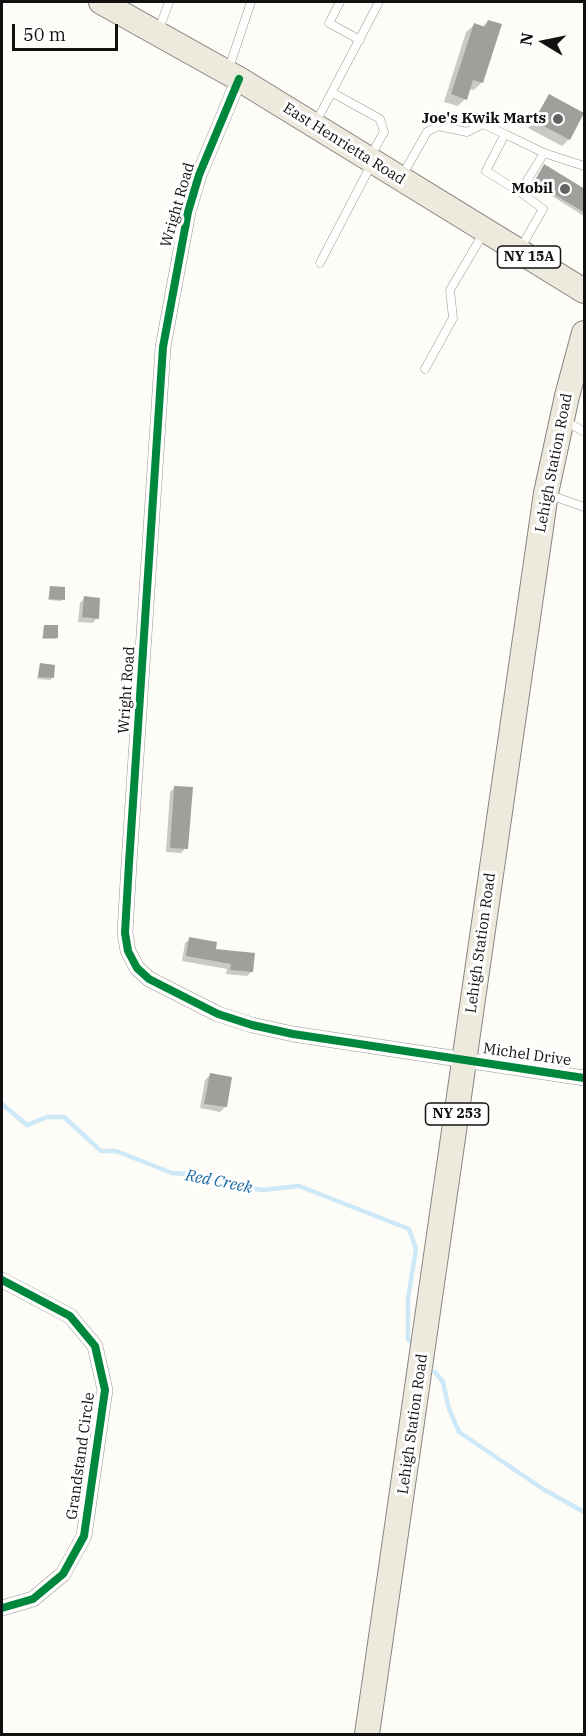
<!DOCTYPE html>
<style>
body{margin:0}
#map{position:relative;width:586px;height:1736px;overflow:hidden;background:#fdfcf7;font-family:"IBM Plex Serif",serif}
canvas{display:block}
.frame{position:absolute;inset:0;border:3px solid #111;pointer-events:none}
.north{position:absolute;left:514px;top:12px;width:60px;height:60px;-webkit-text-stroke:4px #fff;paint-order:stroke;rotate:280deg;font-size:16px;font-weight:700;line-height:24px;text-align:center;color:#111}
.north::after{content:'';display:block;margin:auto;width:21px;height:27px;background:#111;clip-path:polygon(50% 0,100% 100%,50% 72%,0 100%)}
.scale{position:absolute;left:12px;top:24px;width:106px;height:27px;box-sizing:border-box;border:3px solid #111;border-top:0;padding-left:8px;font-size:18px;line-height:21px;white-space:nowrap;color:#111;-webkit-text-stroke:4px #fff;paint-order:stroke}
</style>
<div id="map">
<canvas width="586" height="1736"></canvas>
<div class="frame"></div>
<div class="north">N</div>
<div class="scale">50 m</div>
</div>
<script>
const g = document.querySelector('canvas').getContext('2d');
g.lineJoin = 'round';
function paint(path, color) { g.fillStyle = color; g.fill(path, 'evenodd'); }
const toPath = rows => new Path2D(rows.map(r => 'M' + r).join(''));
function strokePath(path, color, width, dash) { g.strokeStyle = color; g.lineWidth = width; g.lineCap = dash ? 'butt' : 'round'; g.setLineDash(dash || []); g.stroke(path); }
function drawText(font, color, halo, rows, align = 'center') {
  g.font = font + ' "IBM Plex Serif",serif'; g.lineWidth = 6; g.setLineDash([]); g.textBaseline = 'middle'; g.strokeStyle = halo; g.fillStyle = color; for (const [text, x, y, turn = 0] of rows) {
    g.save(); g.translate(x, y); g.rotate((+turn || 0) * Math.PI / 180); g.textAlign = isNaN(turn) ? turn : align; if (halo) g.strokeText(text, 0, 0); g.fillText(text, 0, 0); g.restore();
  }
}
paint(toPath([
 [488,21,500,25,481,83,474,90,469,89,465,99,458,106,444,102,466,32,474,25,482,27],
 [549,96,569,139,562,146,528,128],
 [543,168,584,191,584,216,533,184],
 [50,588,63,599,61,601,48,600],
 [84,598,97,618,93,623,78,622,80,603],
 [44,626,57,637,55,639,42,639],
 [40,665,52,678,50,680,37,679],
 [175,787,186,848,181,853,166,852,170,792],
 [190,939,214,951,252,971,247,976,226,974,227,969,182,961,185,943],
 [210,1075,225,1107,220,1112,200,1108,205,1080]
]), '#0003');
strokePath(toPath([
 [2,1104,27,1125,47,1117,64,1117,101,1151,116,1151,172,1173,201,1175,232,1185,262,1190,299,1186,409,1229,416,1249,408,1298,408,1339,413,1344],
 [435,1372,443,1382,449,1409,459,1432,543,1489,584,1512]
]), '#cde8f7', 4.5);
paint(toPath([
 [488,20,502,24,483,83,473,80,467,100,451,94,474,23,485,27],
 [549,94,584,113,570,140,534,121],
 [544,164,585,189,585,213,534,182],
 [50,586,65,587,65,600,49,599],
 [84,596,100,598,99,619,82,617],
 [44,625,58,625,58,638,43,638],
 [40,663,55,665,54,678,38,677],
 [174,786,193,787,188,849,170,848],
 [189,937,217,942,216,949,255,953,253,972,230,970,231,964,186,956],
 [210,1073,232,1077,227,1107,204,1104]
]), '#a19f9c');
const lane = toPath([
 [340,2,329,23,360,40],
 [158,32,169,2],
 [229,68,251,2],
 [333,93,380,119,384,132,370,157],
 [315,124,379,2],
 [505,134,544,153],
 [402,176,427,132,438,126,467,132,483,124,505,134,486,171,520,192],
 [520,249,543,209,520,192,544,153,584,166],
 [320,263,371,165],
 [425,369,453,318,450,290,483,234],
 [566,421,584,432],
 [550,495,584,507]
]);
const street = toPath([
 [239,79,199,175,188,212,163,347,129,863,125,933,128,951,137,968,149,979,218,1014,252,1025,293,1034,584,1078],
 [2,1280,70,1316,95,1346,105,1390,84,1536,63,1574,33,1599,2,1608]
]);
const primary = toPath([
 [101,2,239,79,584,291],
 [367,1734,546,493,567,396,584,333]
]);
strokePath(lane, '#979795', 9);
strokePath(street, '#979795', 16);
strokePath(primary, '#858482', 26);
strokePath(lane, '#fffffe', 8);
strokePath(street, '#fffffe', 15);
strokePath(primary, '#ede9dc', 24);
strokePath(toPath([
 [239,79,199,175,188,212,163,347,129,863,125,933,128,951,137,968,149,979,218,1014,252,1025,293,1034,584,1078],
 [2,1280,70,1316,95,1346,105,1390,84,1536,63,1574,33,1599,2,1608]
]), '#00873e', 8);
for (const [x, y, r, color] of [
 [558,119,6,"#646362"],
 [565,189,6,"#646362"]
]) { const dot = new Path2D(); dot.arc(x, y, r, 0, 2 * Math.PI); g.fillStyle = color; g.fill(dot); strokePath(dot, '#fff', 2); }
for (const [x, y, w] of [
 [529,257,63],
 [457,1114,63]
]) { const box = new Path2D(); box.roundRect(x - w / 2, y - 11, w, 22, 4.5); g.fillStyle = '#fff'; g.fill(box); strokePath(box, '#111', 1.5); }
drawText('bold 14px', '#111', null, [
 ["NY 15A",529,257],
 ["NY 253",457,1114]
]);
drawText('bold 15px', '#111', '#fff', [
 ["Joe's Kwik Marts",546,119],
 ["Mobil",553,189]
], 'right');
drawText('15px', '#111', '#fff', [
 ["East Henrietta Road",344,144,32],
 ["Wright Road",178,205,-74],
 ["Lehigh Station Road",554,463,-79],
 ["Wright Road",127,690,-86],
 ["Lehigh Station Road",481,943,-82],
 ["Michel Drive",527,1055,8],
 ["Lehigh Station Road",413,1424,-82],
 ["Grandstand Circle",81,1456,-82]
]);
drawText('italic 16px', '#1768a6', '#fff', [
 ["Red Creek",219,1182,11]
]);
</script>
